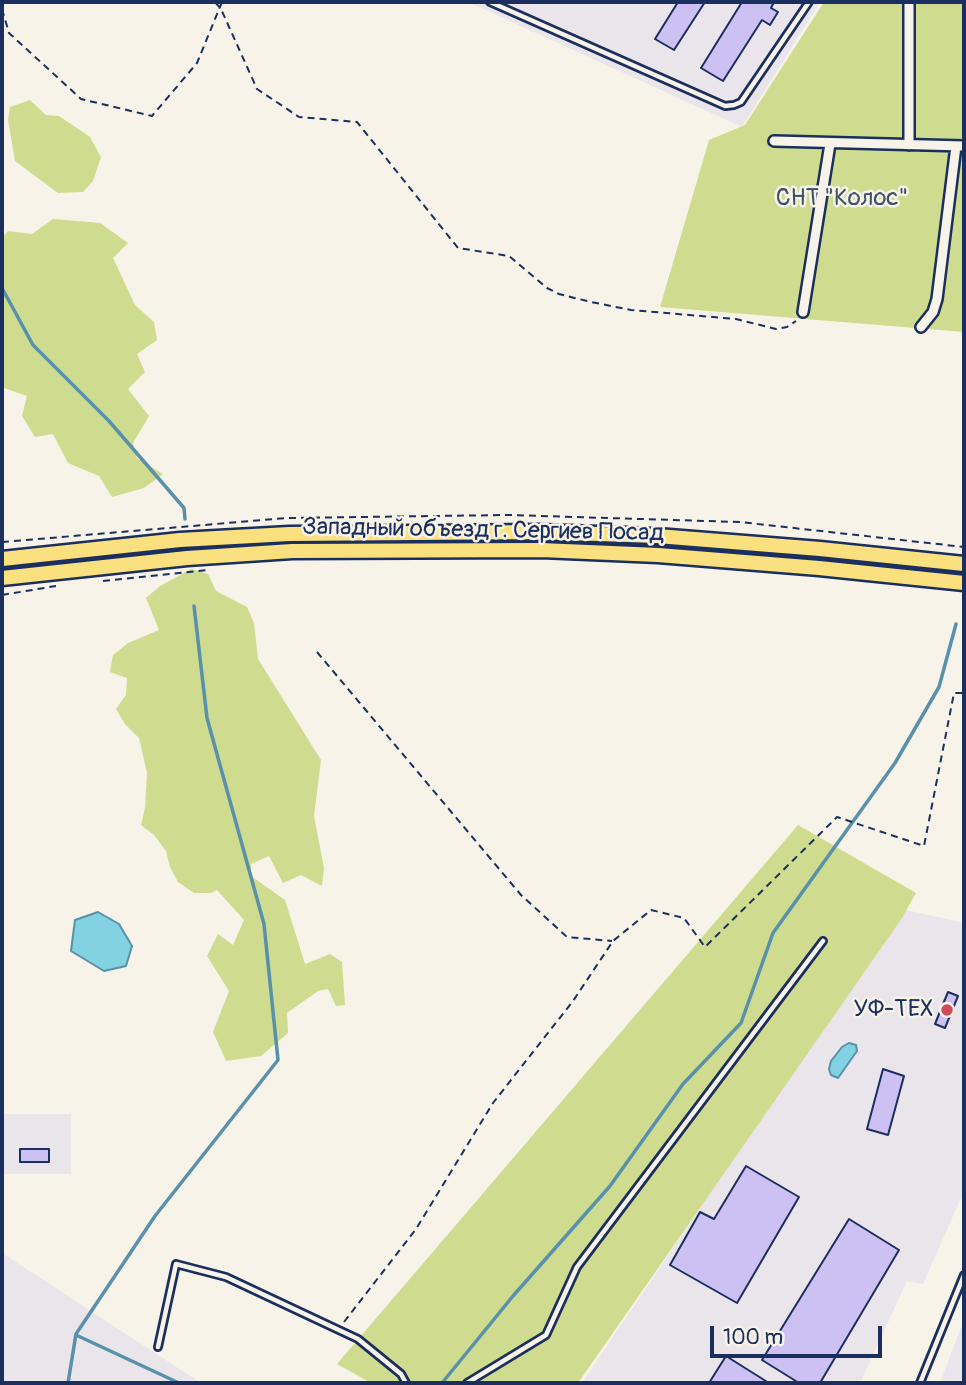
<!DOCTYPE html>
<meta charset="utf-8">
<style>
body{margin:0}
#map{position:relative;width:966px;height:1385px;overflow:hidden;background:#f7f3e8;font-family:Pangolin,sans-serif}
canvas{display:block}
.frame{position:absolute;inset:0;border:4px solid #1b2f5e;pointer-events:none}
.scale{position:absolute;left:710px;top:1326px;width:172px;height:32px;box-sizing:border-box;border:4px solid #1b2f5e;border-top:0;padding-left:9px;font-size:21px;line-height:24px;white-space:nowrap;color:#1b2f5e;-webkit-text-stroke:5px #f7f3e8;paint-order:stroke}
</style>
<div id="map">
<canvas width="966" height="1385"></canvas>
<div class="frame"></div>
<div class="scale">100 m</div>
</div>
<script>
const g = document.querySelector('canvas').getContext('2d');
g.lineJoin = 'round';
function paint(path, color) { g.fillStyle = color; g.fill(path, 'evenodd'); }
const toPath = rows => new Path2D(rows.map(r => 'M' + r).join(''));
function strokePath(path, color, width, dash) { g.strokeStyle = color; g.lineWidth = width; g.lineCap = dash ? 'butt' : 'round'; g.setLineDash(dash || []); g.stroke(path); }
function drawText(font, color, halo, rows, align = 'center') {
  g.font = font + ' Pangolin,sans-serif'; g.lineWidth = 5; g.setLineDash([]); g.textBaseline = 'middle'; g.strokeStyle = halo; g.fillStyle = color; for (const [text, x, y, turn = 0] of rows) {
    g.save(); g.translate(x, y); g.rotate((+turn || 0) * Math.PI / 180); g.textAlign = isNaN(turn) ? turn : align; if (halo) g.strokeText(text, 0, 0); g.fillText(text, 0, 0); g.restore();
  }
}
paint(toPath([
 [468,2,820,2,742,127],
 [902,909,964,923,964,1191,923,1284,907,1281,860,1383,582,1383],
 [2,1114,71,1114,71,1174,2,1174],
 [2,1253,201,1383,2,1383],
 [964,1320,964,1383,940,1383]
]), '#eae4eb');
paint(toPath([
 [824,2,964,2,964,332,660,307,709,140,745,125],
 [30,100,46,115,59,116,90,137,101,157,93,181,83,192,58,193,15,161,8,120,10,107],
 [53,219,100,223,128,243,113,258,135,305,154,322,157,340,137,354,145,372,128,389,149,416,133,443,137,458,163,474,144,488,112,497,99,476,68,463,53,434,35,437,22,416,27,396,4,388,2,376,2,238,8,231,32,234],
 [191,569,208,574,216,591,247,607,254,623,258,659,321,760,314,816,324,868,322,886,301,875,283,883,269,856,251,864,251,876,285,900,305,964,330,954,342,962,345,1005,336,1006,328,989,318,991,287,1013,288,1033,261,1056,226,1061,213,1032,229,991,207,956,218,934,233,945,244,920,217,890,211,893,194,893,178,882,170,867,166,851,154,835,141,825,145,808,147,773,139,738,125,724,116,709,126,695,127,678,110,672,113,655,128,643,159,630,146,598,160,586],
 [798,825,916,893,902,918,578,1383,371,1383,337,1364]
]), '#cfdb8e');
const water = toPath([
 [98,912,119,924,132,946,126,966,104,971,71,951,75,920,98,912],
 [849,1043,856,1045,857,1051,838,1078,831,1075,829,1069,831,1061,842,1047,849,1043]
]);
paint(water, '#83d2e1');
strokePath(water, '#5991ad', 2);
strokePath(toPath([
 [2,288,33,345,109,421,184,508,185,519],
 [76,1335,179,1383],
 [68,1383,76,1334,155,1216,278,1060,264,924,207,718,194,606],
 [442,1383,513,1296,610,1186,683,1084,741,1023,773,933,895,763,939,687,956,624]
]), '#5991ad', 3.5);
const building = toPath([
 [678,2,705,2,674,50,655,39,678,2],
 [742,2,774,2,771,8,778,12,770,25,762,20,723,81,701,68,742,2],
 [948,992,958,996,945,1028,935,1024,948,992],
 [883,1069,904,1076,888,1135,867,1129,883,1069],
 [20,1149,49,1149,49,1162,20,1162,20,1149],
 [746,1166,799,1197,737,1303,670,1265,700,1212,714,1219,746,1166],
 [849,1219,899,1250,820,1383,799,1383,762,1360,849,1219],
 [726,1356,769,1383,709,1383,726,1356]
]);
paint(building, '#cdc1f3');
strokePath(building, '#1b2f5e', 2);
const lane = toPath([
 [490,2,725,106,734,105,741,102,809,2],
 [158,1347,176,1264,226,1277,358,1339,401,1374,406,1383],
 [467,1383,546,1335,577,1267,823,941],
 [920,1383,964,1275]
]);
const street = toPath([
 [909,2,909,145],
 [774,141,964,146],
 [803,312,830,144],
 [921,327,933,312,937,299,956,146]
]);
const primary = toPath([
 [2,559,180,540,289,534,540,532,657,536,820,549,964,564],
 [2,578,187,558,292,551,541,550,658,555,819,568,964,583]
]);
strokePath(lane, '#1b2f5e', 10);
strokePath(street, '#1b2f5e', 14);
strokePath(primary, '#1b2f5e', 19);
strokePath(toPath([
 [215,2,221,9,257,89,299,117,357,122,458,248,509,256,547,288,559,294,591,302,631,310,736,319,776,329,787,327,796,321],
 [2,9,9,33,81,99,152,116,197,63,222,2],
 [2,542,287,518,509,515,740,522,964,547],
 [103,581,209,570],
 [2,595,56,586],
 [317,652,521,895,567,937,612,941],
 [344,1322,416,1229,493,1103,573,1001,613,941,651,910,684,918,705,947,837,817,924,846,954,693,964,693]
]), '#1b2f5e', 2, [7, 5]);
strokePath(lane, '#f7f3e8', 4.5);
strokePath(street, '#f7f3e8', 9);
strokePath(primary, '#fbe080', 14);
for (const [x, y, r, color] of [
 [947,1010,7,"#d1495b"]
]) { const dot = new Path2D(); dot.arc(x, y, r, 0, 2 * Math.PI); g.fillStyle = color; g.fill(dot); strokePath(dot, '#f7f3e8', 2.5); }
drawText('24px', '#3f5168', '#f7f3e8', [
 ["СНТ \"Колос\"",842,199]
]);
drawText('24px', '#1b2f5e', '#f7f3e8', [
 ["Западный объезд г. Сергиев Посад",483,531,1]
]);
drawText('24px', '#1b2f5e', '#f7f3e8', [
 ["УФ-ТЕХ",933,1010]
], 'right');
</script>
